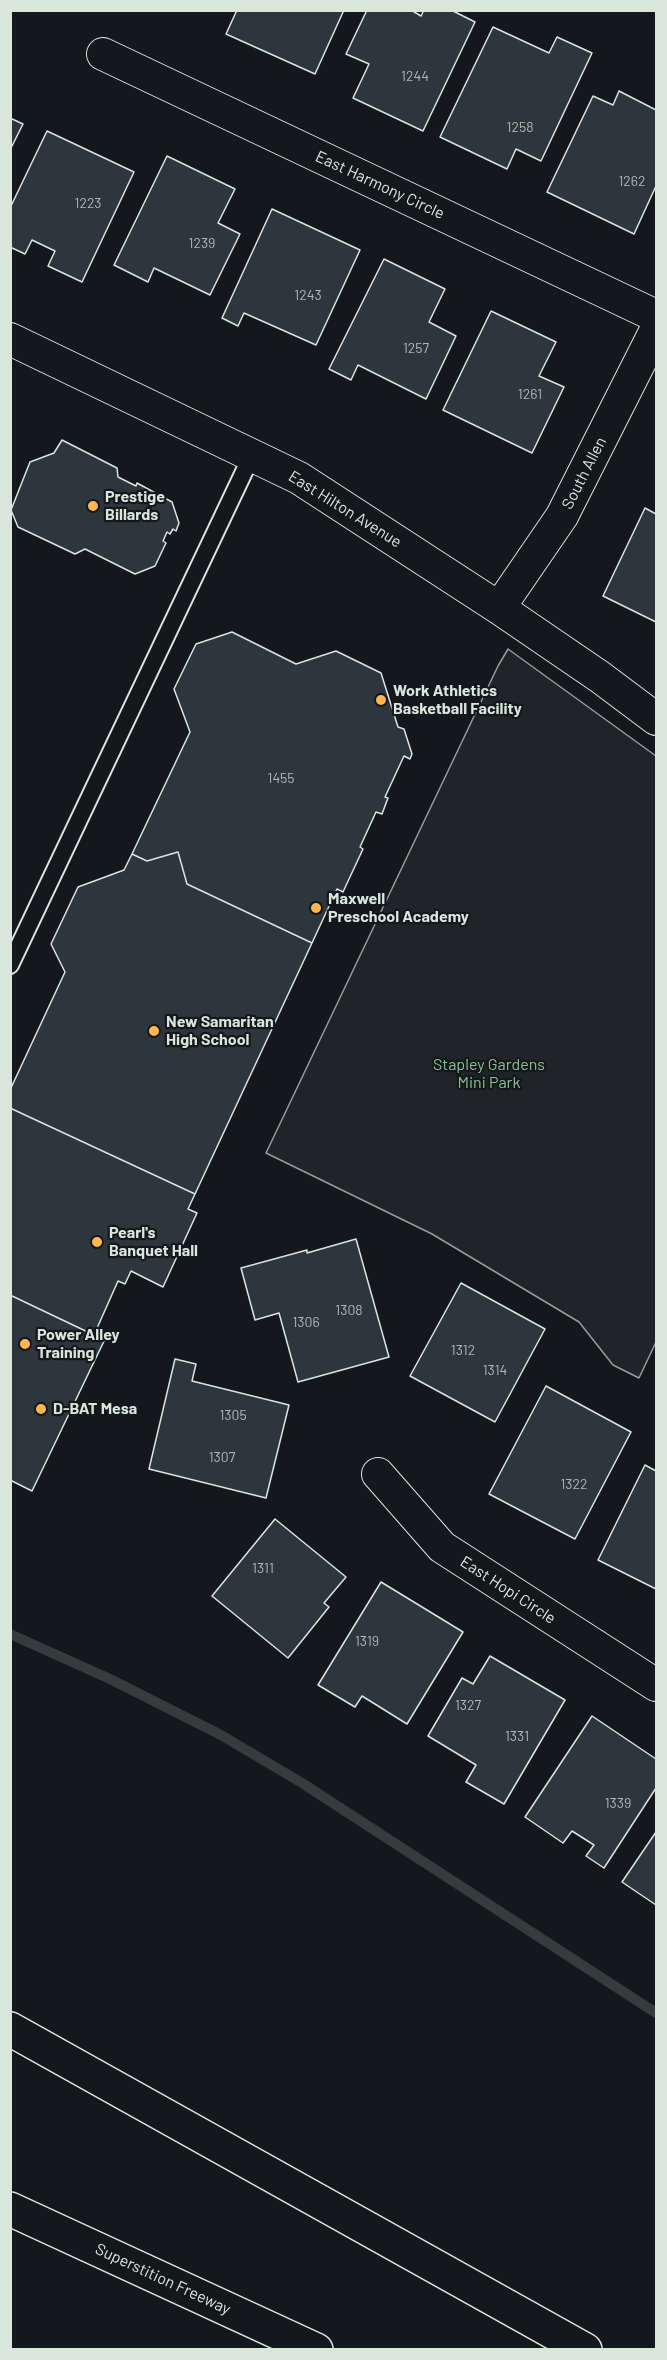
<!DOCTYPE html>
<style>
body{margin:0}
#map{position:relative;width:667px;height:2360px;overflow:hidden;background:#14181c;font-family:Barlow,sans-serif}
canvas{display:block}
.frame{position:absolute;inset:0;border:12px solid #d8e6dc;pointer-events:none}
</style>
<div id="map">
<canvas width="667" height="2360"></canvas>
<div class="frame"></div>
</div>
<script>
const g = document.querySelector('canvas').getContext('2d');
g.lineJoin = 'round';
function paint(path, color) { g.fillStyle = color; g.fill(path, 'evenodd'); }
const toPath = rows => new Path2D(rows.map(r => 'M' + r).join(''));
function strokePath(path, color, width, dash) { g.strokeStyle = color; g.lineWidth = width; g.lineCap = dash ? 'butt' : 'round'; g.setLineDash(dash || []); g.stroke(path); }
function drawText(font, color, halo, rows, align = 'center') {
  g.font = font + ' Barlow,sans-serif'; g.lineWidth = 4.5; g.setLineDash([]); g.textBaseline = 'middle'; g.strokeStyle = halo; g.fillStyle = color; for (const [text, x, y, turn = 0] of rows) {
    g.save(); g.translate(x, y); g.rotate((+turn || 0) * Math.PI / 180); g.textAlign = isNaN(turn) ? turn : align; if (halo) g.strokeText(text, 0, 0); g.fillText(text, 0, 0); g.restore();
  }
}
const green = toPath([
 [508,649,656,756,656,1342,639,1378,613,1365,579,1322,432,1234,266,1153,498,666,508,649]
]);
paint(green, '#202428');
strokePath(green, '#939e99', 1.5);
strokePath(toPath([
 [10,1634,110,1679,221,1735,302,1783,656,2013]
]), '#363b3e', 10);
const building = toPath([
 [237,10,344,10,315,74,226,34,237,10],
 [367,10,411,10,421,16,424,10,451,10,475,22,423,131,353,98,369,64,346,54,367,10],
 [493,27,549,53,557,37,592,53,541,161,516,149,507,169,440,137,493,27],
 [619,91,656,110,656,186,634,234,547,192,593,96,613,105,619,91],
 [10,118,23,124,10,150,10,118],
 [47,131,134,172,82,282,48,266,55,251,32,240,25,254,10,247,10,208,47,131],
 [167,156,235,189,218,223,240,234,210,295,154,268,148,282,114,265,167,156],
 [272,209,360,250,316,345,244,313,238,326,222,318,272,209],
 [384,259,445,289,429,322,456,336,426,399,358,365,351,380,329,369,384,259],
 [491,311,556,342,539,376,564,387,532,453,443,410,491,311],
 [62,440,117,468,118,477,136,486,137,483,172,502,179,523,176,531,173,529,170,534,167,532,163,541,166,543,155,566,135,574,85,549,75,554,18,527,11,510,30,462,54,453,62,440],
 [645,508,656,514,656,622,603,596,645,508],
 [232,632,296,664,336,651,381,673,398,727,404,729,412,754,410,759,404,756,385,797,388,798,382,814,376,812,360,847,363,849,343,892,337,889,312,943,187,884,178,852,147,861,132,854,190,732,174,689,196,644,232,632],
 [178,852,187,884,312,943,195,1194,10,1108,10,1090,65,972,51,944,78,887,124,870,132,854,147,861,178,852],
 [10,1108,195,1194,188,1209,197,1213,163,1287,131,1271,125,1284,118,1281,94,1335,10,1295,10,1108],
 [356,1239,389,1357,298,1382,279,1313,255,1320,241,1268,307,1250,307,1253,356,1239],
 [461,1283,545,1329,495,1422,410,1376,461,1283],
 [10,1295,94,1335,95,1332,106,1337,32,1491,10,1480,10,1295],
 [175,1359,196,1364,192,1381,289,1405,266,1498,149,1469,175,1359],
 [546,1386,631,1432,575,1539,489,1494,546,1386],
 [645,1465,656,1471,656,1589,598,1560,645,1465],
 [275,1519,346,1577,324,1603,329,1607,288,1658,212,1596,275,1519],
 [381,1582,463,1632,407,1724,362,1696,355,1707,318,1685,381,1582],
 [490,1656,565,1700,504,1804,466,1782,476,1765,428,1736,462,1678,473,1684,490,1656],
 [592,1716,656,1759,656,1788,604,1868,586,1856,594,1845,572,1831,563,1843,525,1817,592,1716],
 [656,1832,656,1905,622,1882,656,1832]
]);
paint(building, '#2c363c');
strokePath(building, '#d8e6dc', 1.5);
const lane = toPath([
 [10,965,252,455]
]);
const street = toPath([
 [103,54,656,316],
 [10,339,299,478,499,608,600,677,656,719],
 [499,608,562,516,656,330],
 [378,1474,442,1547,656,1685]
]);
const highway = toPath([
 [10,2029,585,2350],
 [10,2209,316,2350]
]);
strokePath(lane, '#d8e6dc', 20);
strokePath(street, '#d8e6dc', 34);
strokePath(highway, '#d8e6dc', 36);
strokePath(lane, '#14181c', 16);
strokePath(street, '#14181c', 32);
strokePath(highway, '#14181c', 33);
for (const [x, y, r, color] of [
 [93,506,6,"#ffb74d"],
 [381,700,6,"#ffb74d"],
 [316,908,6,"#ffb74d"],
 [154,1031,6,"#ffb74d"],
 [97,1242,6,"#ffb74d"],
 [25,1344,6,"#ffb74d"],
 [41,1409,6,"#ffb74d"]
]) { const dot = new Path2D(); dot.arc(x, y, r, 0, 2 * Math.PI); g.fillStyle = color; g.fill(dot); strokePath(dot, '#14181c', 2); }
drawText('14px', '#adbab4', null, [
 ["1244",415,76],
 ["1258",520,127],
 ["1262",632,181],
 ["1223",88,203],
 ["1239",202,243],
 ["1243",308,295],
 ["1257",416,348],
 ["1261",530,394],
 ["1455",281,778],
 ["1308",349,1310],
 ["1306",306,1322],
 ["1312",463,1350],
 ["1314",495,1370],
 ["1305",233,1415],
 ["1307",222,1457],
 ["1322",574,1484],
 ["1311",263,1568],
 ["1319",367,1641],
 ["1327",468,1705],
 ["1331",517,1736],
 ["1339",618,1803]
]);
drawText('16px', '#d8e6dc', '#14181c', [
 ["East Harmony Circle",380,185,25],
 ["South Allen",584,473,-63],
 ["East Hilton Avenue",345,509,32],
 ["East Hopi Circle",508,1590,33],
 ["Superstition Freeway",163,2279,25]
]);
drawText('bold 16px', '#d8e6dc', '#14181c', [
 ["Prestige",105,497],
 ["Billards",105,515],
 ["Work Athletics",393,691],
 ["Basketball Facility",393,709],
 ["Maxwell",328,899],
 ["Preschool Academy",328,917],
 ["New Samaritan",166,1022],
 ["High School",166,1040],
 ["Pearl's",109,1233],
 ["Banquet Hall",109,1251],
 ["Power Alley",37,1335],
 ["Training",37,1353],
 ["D-BAT Mesa",53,1409]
], 'left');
drawText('16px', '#8ac095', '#14181c', [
 ["Stapley Gardens",489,1065],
 ["Mini Park",489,1083]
]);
</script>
